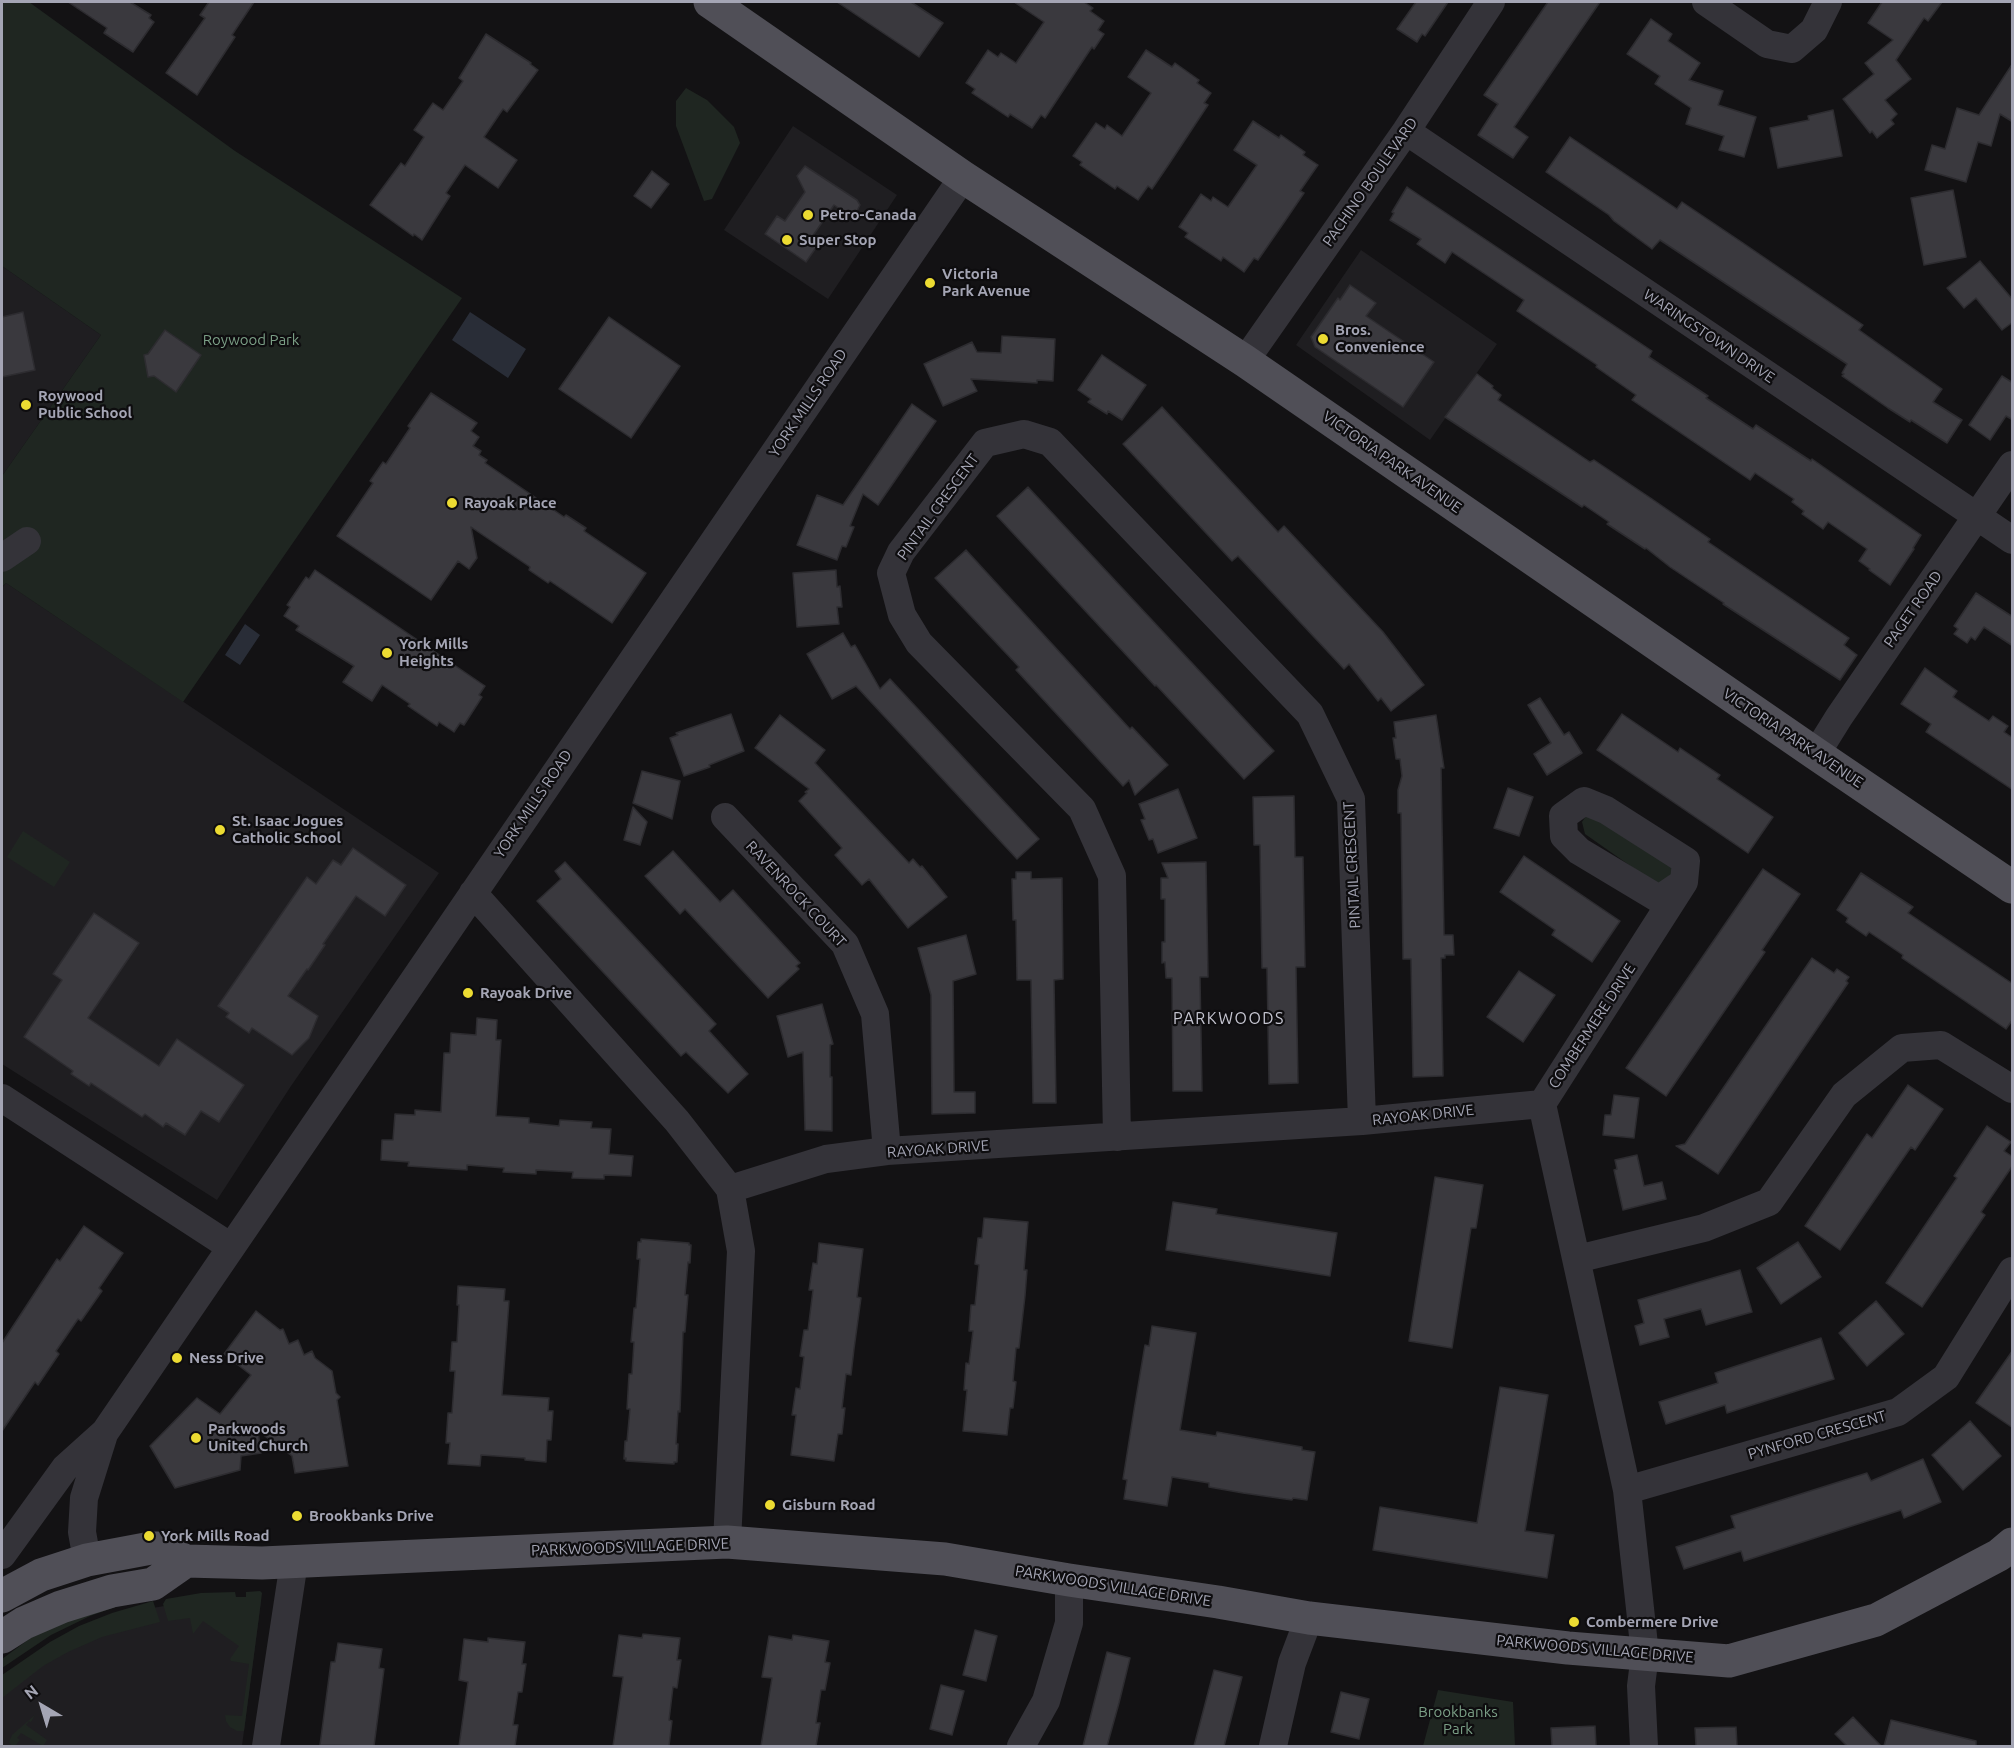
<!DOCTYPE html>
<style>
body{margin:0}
#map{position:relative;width:2014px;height:1748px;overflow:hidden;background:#131214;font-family:Ubuntu,sans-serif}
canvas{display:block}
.frame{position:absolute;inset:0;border:3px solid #a4a5b4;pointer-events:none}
.north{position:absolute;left:12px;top:1676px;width:60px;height:60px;-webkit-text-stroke:4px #0e0d0f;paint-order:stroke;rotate:322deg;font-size:16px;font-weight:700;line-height:24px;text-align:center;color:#a4a5b4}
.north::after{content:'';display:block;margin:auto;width:21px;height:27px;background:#a4a5b4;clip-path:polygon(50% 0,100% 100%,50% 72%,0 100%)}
</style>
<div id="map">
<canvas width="2014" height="1748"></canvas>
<div class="frame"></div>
<div class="north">N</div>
</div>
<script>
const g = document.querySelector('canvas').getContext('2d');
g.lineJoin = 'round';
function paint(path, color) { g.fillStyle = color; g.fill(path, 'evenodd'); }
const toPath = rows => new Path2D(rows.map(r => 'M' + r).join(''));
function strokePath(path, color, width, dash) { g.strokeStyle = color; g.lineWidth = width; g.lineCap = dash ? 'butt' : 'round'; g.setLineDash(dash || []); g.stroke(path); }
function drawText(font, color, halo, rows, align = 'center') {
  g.font = font + ' Ubuntu,sans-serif'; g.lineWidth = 4.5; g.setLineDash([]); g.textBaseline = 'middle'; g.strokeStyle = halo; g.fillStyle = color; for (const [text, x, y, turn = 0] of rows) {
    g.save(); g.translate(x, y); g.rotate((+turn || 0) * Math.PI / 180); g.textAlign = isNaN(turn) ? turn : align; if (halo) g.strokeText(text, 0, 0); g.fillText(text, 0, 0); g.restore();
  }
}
paint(toPath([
 [793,126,897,195,828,299,724,230],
 [1361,250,1497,344,1430,440,1296,345],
 [2,266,101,335,2,476],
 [6,583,439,873,291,1086,217,1200,2,1064,2,588],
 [261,1601,242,1746,2,1746,2,1682,129,1612,176,1604]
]), '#1f1e21');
paint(toPath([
 [2,2,29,2,235,151,462,298,183,702,6,583,2,587,2,476,101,335,2,266],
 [686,88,707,100,734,127,740,143,712,199,704,201,676,126,676,101],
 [1588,813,1674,865,1675,876,1659,886,1585,834,1582,822],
 [23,831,70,862,54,887,7,857],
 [260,1591,262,1593,261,1601,244,1731,237,1731,230,1727,226,1721,225,1715,242,1716,249,1664,231,1661,230,1659,239,1646,203,1621,193,1634,190,1618,168,1621,163,1604,166,1599,201,1593,235,1592,236,1597,246,1597,246,1592],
 [153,1601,160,1622,102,1637,68,1652,43,1666,2,1698,2,1675,50,1642,79,1626,112,1613],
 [121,1605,90,1616,51,1635,2,1668,2,1659,32,1637,71,1618],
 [1438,1690,1513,1702,1515,1746,1423,1746],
 [35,1715,31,1722,29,1721,26,1725,47,1740,43,1746,21,1733,17,1738,20,1740,15,1746,12,1746,9,1742,12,1735]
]), '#1f2621');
paint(toPath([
 [470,312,526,349,508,378,452,340],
 [245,624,260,635,240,665,225,655]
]), '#292d37');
const building = toPath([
 [68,2,130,2,151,15,149,18,154,22,133,52,104,33,107,28,68,2],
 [209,2,254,2,232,35,235,37,197,95,166,73,205,18,200,15,209,2],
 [837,2,911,2,943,23,919,57,837,2],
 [1014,2,1084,2,1093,8,1090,11,1104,21,1098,30,1104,34,1094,49,1092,47,1045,118,1041,115,1032,128,1010,114,1008,117,972,93,975,89,966,83,988,50,998,57,1001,53,1016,63,1044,22,1014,2],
 [1416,2,1448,2,1425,36,1422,34,1417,42,1397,29,1416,2],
 [1548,2,1600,2,1514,127,1528,137,1513,158,1478,135,1498,104,1484,95,1548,2],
 [1882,2,1942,2,1928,21,1924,18,1896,60,1911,79,1885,100,1897,114,1891,120,1894,124,1877,138,1872,131,1870,133,1843,99,1874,74,1865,63,1893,40,1868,23,1882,2],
 [1651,19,1672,34,1668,41,1700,63,1689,80,1723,91,1718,105,1756,117,1744,157,1719,150,1724,136,1686,124,1691,108,1655,84,1660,76,1627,54,1651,19],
 [486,34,531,63,530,64,538,70,507,112,503,109,484,137,517,160,498,188,465,165,446,193,450,196,422,240,414,234,413,236,370,205,401,163,405,166,424,137,414,130,433,103,443,110,463,81,459,78,486,34],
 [1146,50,1172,67,1175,63,1199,80,1197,83,1211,93,1204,103,1208,105,1169,164,1152,189,1148,186,1138,200,1117,186,1115,189,1080,165,1082,162,1073,156,1096,123,1105,129,1107,125,1122,136,1151,93,1128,77,1146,50],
 [2013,63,2013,122,2000,114,1991,146,1978,142,1966,182,1925,170,1932,145,1945,149,1957,108,1979,115,2013,63],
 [1833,110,1842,156,1778,168,1770,128,1809,120,1808,116,1833,110],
 [1253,121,1279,138,1281,135,1305,152,1303,155,1318,165,1300,191,1304,193,1285,221,1258,260,1254,258,1244,272,1223,257,1221,261,1185,237,1188,233,1179,227,1201,194,1211,201,1213,197,1228,207,1257,165,1234,150,1253,121],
 [1570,137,1677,209,1682,202,1743,243,1863,325,1859,330,1942,389,1933,402,1962,420,1947,443,1911,420,1910,422,1888,408,1842,376,1844,374,1842,373,1847,364,1660,240,1652,249,1614,221,1609,215,1546,172,1570,137],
 [805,166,857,200,860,205,856,213,849,215,834,205,812,237,820,242,806,262,765,234,777,216,785,221,805,192,797,176,805,166],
 [652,171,669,184,651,208,634,196,652,171],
 [1407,187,1652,351,1649,357,1708,396,1706,398,1753,429,1756,425,1811,461,1812,459,1921,535,1913,548,1914,549,1890,585,1869,570,1870,569,1859,561,1867,549,1828,522,1823,529,1802,514,1804,511,1792,502,1794,499,1755,473,1750,480,1632,400,1636,395,1596,367,1597,365,1517,311,1524,300,1452,252,1445,263,1417,244,1421,239,1390,220,1394,213,1392,212,1407,187],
 [1953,190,1966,257,1924,265,1911,198,1953,190],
 [1980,261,2013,300,2013,322,2002,330,1976,298,1964,308,1947,288,1980,261],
 [1350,285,1376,303,1366,316,1434,362,1403,407,1315,347,1311,337,1338,298,1340,300,1350,285],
 [23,312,35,370,2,377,2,317,23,312],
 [609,317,680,366,631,438,559,389,609,317],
 [165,330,201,355,176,392,154,376,148,377,144,355,148,354,165,330],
 [1002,336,1055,339,1053,381,1037,380,1037,383,971,379,977,391,943,406,924,364,972,342,977,352,1001,353,1002,336],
 [1102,355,1146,385,1122,420,1108,411,1107,414,1088,402,1091,399,1078,390,1102,355],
 [1477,374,1493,386,1492,388,1501,395,1498,400,1590,462,1594,460,1652,499,1710,539,1708,542,1849,638,1844,645,1857,655,1840,680,1723,604,1724,603,1670,567,1646,548,1645,549,1607,524,1609,522,1584,505,1582,507,1445,417,1477,374],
 [2002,376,2013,383,2013,420,2006,416,1990,440,1969,425,2002,376],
 [431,393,477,423,471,431,479,437,473,446,481,451,479,455,487,460,485,463,564,517,566,515,586,528,584,531,646,573,612,623,550,581,548,583,529,570,530,567,471,527,477,558,469,569,458,561,431,600,337,536,373,483,370,481,383,462,386,464,410,428,408,426,431,393],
 [912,404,936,421,878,505,863,494,850,526,854,527,846,547,842,546,837,560,797,545,817,495,843,505,912,404],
 [1162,407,1278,532,1284,526,1383,632,1424,685,1391,711,1381,698,1378,701,1349,664,1344,669,1238,556,1232,561,1123,444,1162,407],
 [1028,487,1274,751,1244,779,1156,685,1155,686,997,516,1028,487],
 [966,550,1130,729,1132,727,1168,765,1135,795,1129,780,1123,786,1016,670,1019,667,935,578,966,550],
 [315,570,485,686,479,695,482,697,464,725,460,723,454,732,439,722,437,726,408,706,410,704,382,685,372,701,343,682,354,666,296,630,299,626,284,616,290,607,287,605,306,577,309,579,315,570],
 [836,570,837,587,840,586,842,607,837,607,839,624,797,627,793,573,836,570],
 [1976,593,2013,617,2013,646,1984,627,1975,640,1971,637,1967,643,1954,634,1958,629,1954,626,1976,593],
 [843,633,851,647,855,645,880,689,890,679,1039,839,1017,859,856,686,832,699,807,654,843,633],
 [1925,668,1957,691,1953,697,1989,721,1993,716,2008,726,2004,732,2013,738,2013,790,1926,732,1931,724,1901,704,1925,668],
 [1540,698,1564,735,1569,732,1582,753,1547,775,1534,754,1551,743,1528,705,1540,698],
 [731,714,744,751,709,765,710,767,684,776,670,738,678,735,676,733,731,714],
 [1622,714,1678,752,1680,748,1720,775,1717,779,1773,817,1748,853,1597,750,1622,714],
 [780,715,825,750,815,763,909,863,913,859,920,867,922,866,947,897,908,928,869,879,862,885,835,855,842,848,799,801,807,793,805,792,809,789,755,748,780,715],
 [1436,715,1444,768,1441,768,1444,935,1453,935,1454,955,1445,955,1445,958,1441,958,1443,1076,1413,1077,1411,959,1403,959,1401,813,1398,813,1398,790,1402,776,1400,759,1396,759,1393,738,1396,738,1394,722,1436,715],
 [642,771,680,781,672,819,633,803,642,771],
 [1508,788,1533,797,1519,836,1494,828,1508,788],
 [1178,789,1197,838,1158,853,1153,839,1149,840,1141,820,1145,819,1139,804,1178,789],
 [1294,796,1295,857,1303,857,1305,967,1296,967,1298,1083,1269,1084,1267,968,1262,968,1260,845,1254,845,1253,797,1294,796],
 [633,807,647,822,640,845,624,840,633,807],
 [353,848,406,885,385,916,356,896,323,944,325,945,308,970,307,969,288,996,318,1016,309,1038,292,1055,252,1028,249,1033,226,1017,229,1013,218,1006,307,877,316,884,333,860,341,865,353,848],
 [673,851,720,902,733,890,800,963,796,966,799,969,768,998,685,909,680,914,645,876,673,851],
 [1524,856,1620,921,1592,962,1552,935,1555,930,1500,892,1524,856],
 [565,862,716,1024,709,1031,748,1074,728,1093,686,1052,681,1056,537,901,561,879,555,871,565,862],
 [1206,862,1208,977,1200,977,1202,1091,1173,1091,1172,978,1166,978,1165,962,1162,963,1162,942,1165,942,1165,899,1161,899,1161,878,1168,878,1162,863,1206,862],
 [1763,869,1800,894,1762,950,1765,952,1666,1096,1626,1068,1763,869],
 [1016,872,1031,872,1031,879,1062,878,1063,979,1054,980,1056,1103,1033,1103,1031,980,1017,980,1016,920,1013,920,1012,879,1016,879,1016,872],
 [1861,873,1913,907,1908,913,2013,984,2013,1019,2006,1029,1902,958,1903,955,1869,932,1866,936,1846,922,1848,918,1837,910,1861,873],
 [94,913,139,943,88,1018,159,1066,177,1039,244,1085,219,1122,201,1111,185,1135,166,1123,163,1127,145,1114,142,1117,91,1083,89,1086,71,1074,73,1071,24,1037,62,980,53,974,94,913],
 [966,935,976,974,953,981,954,1092,975,1092,975,1113,932,1114,931,995,918,948,966,935],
 [1812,958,1834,973,1837,969,1849,977,1846,981,1848,983,1718,1174,1676,1146,1685,1144,1812,958],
 [1519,971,1555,995,1523,1042,1487,1017,1519,971],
 [822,1004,833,1044,830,1045,830,1077,832,1077,832,1131,805,1130,803,1052,788,1057,777,1016,822,1004],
 [477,1018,497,1020,496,1040,501,1040,496,1116,529,1118,529,1123,559,1126,560,1120,592,1122,591,1128,611,1129,609,1154,633,1156,631,1176,604,1175,604,1179,572,1178,573,1172,536,1170,536,1174,503,1172,504,1168,467,1165,467,1170,408,1166,409,1162,381,1160,382,1140,393,1140,395,1114,415,1115,415,1110,441,1112,444,1053,450,1053,451,1033,476,1035,477,1018],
 [1908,1085,1943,1109,1915,1150,1911,1147,1840,1250,1805,1226,1867,1134,1872,1138,1908,1085],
 [1614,1095,1639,1098,1634,1138,1603,1135,1605,1115,1611,1115,1614,1095],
 [1987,1126,2011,1142,2004,1151,2013,1157,2013,1165,1981,1212,1985,1215,1922,1307,1886,1283,1957,1178,1954,1176,1987,1126],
 [1637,1155,1644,1186,1662,1182,1666,1199,1623,1210,1614,1170,1617,1169,1615,1160,1637,1155],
 [1435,1177,1483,1185,1476,1228,1471,1228,1452,1348,1409,1341,1435,1177],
 [1173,1202,1217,1209,1216,1214,1337,1233,1330,1276,1166,1250,1173,1202],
 [984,1218,1028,1222,1024,1270,1027,1270,1025,1296,1019,1348,1016,1348,1013,1381,1016,1382,1013,1408,1010,1408,1007,1435,963,1431,967,1390,964,1390,966,1363,969,1364,973,1331,969,1331,971,1305,975,1305,979,1265,975,1264,978,1238,982,1238,984,1218],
 [84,1226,123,1253,99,1288,102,1291,81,1321,78,1319,56,1351,59,1354,38,1385,35,1382,2,1431,2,1343,57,1259,60,1261,84,1226],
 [641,1239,689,1243,689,1245,691,1245,690,1263,688,1262,685,1295,688,1295,685,1332,683,1332,680,1412,678,1411,676,1444,678,1444,677,1462,674,1462,674,1464,626,1461,626,1458,624,1459,625,1441,627,1441,630,1409,627,1409,629,1374,632,1374,634,1342,631,1342,634,1308,636,1308,640,1259,637,1259,638,1242,641,1242,641,1239],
 [1798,1242,1821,1277,1781,1304,1757,1268,1798,1242],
 [819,1243,863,1249,857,1297,861,1298,854,1349,851,1375,846,1374,842,1408,845,1408,842,1434,838,1434,834,1461,791,1455,796,1415,792,1415,796,1388,800,1389,804,1357,800,1356,804,1330,808,1330,813,1290,809,1290,813,1263,817,1264,819,1243],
 [1740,1270,1752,1312,1706,1325,1701,1309,1664,1319,1669,1337,1640,1345,1635,1326,1644,1323,1638,1300,1740,1270],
 [458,1286,505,1289,504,1301,509,1301,502,1395,549,1398,548,1411,553,1411,551,1440,547,1440,546,1462,525,1460,525,1458,481,1455,480,1466,448,1464,450,1443,446,1443,448,1413,452,1413,455,1371,450,1371,452,1342,457,1342,459,1305,457,1305,458,1286],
 [1876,1301,1904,1334,1867,1366,1839,1333,1876,1301],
 [256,1311,280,1330,283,1329,289,1344,298,1340,304,1355,312,1351,315,1358,332,1371,336,1393,340,1397,337,1400,348,1466,295,1473,292,1456,258,1431,261,1453,241,1456,240,1470,175,1488,150,1446,197,1398,220,1414,251,1375,224,1354,256,1311],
 [1152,1326,1196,1333,1180,1430,1216,1436,1217,1432,1302,1447,1302,1450,1315,1452,1307,1500,1293,1498,1292,1500,1243,1493,1209,1487,1209,1483,1172,1477,1167,1506,1124,1499,1127,1480,1123,1479,1134,1410,1145,1345,1149,1346,1152,1326],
 [1821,1338,1834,1379,1727,1413,1725,1405,1666,1424,1659,1402,1718,1383,1715,1373,1821,1338],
 [2013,1350,2013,1428,1976,1403,2013,1350],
 [1500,1387,1548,1395,1525,1531,1554,1535,1547,1578,1373,1550,1380,1507,1477,1523,1500,1387],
 [1970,1421,2001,1456,1963,1490,1932,1455,1970,1421],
 [1923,1459,1941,1502,1904,1518,1901,1510,1744,1561,1741,1551,1684,1569,1676,1547,1735,1528,1731,1516,1867,1473,1871,1481,1923,1459],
 [975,1630,997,1636,986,1681,963,1675,975,1630],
 [643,1634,680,1638,677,1660,681,1660,677,1688,673,1687,669,1720,672,1721,669,1746,613,1746,623,1677,613,1676,619,1635,642,1638,643,1634],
 [793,1635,829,1641,825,1662,830,1663,825,1690,821,1690,816,1723,820,1723,816,1746,761,1746,772,1678,762,1677,769,1636,792,1640,793,1635],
 [488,1638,525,1642,522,1664,526,1664,522,1692,518,1692,513,1725,518,1725,515,1746,459,1746,468,1682,459,1680,464,1639,488,1642,488,1638],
 [338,1643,382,1649,379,1668,384,1669,374,1746,320,1745,331,1662,335,1662,338,1643],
 [1107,1652,1130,1658,1119,1703,1107,1746,1083,1746,1107,1652],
 [1214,1670,1242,1677,1224,1746,1194,1746,1214,1670],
 [941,1685,964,1691,952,1735,930,1729,941,1685],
 [1341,1692,1369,1699,1359,1739,1331,1732,1341,1692],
 [1853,1717,1881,1746,1847,1746,1835,1734,1853,1717],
 [1891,1720,1976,1741,1976,1746,1884,1746,1891,1720],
 [1595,1726,1596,1746,1552,1746,1551,1728,1595,1726],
 [1736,1727,1737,1746,1696,1746,1695,1728,1736,1727]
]);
paint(building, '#3a393e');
strokePath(building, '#2d2c30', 1.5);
strokePath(toPath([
 [1706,2,1767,44,1792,49,1814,30,1828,2],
 [1406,131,2012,540],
 [1245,361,1406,131,1491,2],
 [2,558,27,541],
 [1816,754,1839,717,2012,465],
 [725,817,845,944,875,1014,887,1151],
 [473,893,677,1121,730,1189,741,1251,727,1542],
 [2,1098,231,1247],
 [1117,1137,1112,876,1082,809,919,643,902,615,891,573,901,552,985,443,1024,434,1050,442,1310,714,1351,799,1362,1121],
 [730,1189,826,1159,887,1151,1362,1121,1542,1104],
 [1577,1259,1704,1228,1769,1202,1844,1095,1902,1048,1941,1045,2012,1089],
 [1627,1490,1898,1412,1946,1377,2012,1271],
 [2,1555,65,1468,105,1432,963,177],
 [87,1560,82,1532,84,1498,104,1434],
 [266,1746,294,1562],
 [1021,1746,1046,1701,1069,1623,1069,1580],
 [1273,1746,1292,1663,1309,1618],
 [1644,1746,1641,1686,1645,1654,1627,1490,1542,1104,1684,882,1686,861,1606,810,1584,801,1563,816,1564,836,1579,851,1659,899,1684,882]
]), '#343339', 28);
strokePath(toPath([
 [710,2,963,177,1245,361,1816,754,2012,887],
 [2,1596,41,1575,87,1560,151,1548,158,1548,186,1561,262,1563,727,1542,945,1559,1069,1580,1218,1602,1309,1618,1568,1648,1729,1661,1876,1620,1999,1555,2012,1544],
 [2,1637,24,1623,61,1607,112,1591,153,1584,186,1561]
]), '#504f57', 33);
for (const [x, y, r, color] of [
 [808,215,6,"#ecdb32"],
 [787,240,6,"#ecdb32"],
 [930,283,6,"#ecdb32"],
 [1323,339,6,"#ecdb32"],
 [26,405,6,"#ecdb32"],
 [452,503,6,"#ecdb32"],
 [387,653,6,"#ecdb32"],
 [220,830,6,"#ecdb32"],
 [468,993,6,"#ecdb32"],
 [177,1358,6,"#ecdb32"],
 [196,1438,6,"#ecdb32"],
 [770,1505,6,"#ecdb32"],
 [297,1516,6,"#ecdb32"],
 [149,1536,6,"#ecdb32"],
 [1574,1622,6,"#ecdb32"]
]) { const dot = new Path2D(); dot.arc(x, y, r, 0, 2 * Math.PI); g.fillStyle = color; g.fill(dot); strokePath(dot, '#0e0d0f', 2); }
drawText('15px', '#a4a5b4', '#0e0d0f', [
 ["PACHINO BOULEVARD",1370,182,-55],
 ["WARINGSTOWN DRIVE",1709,336,34],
 ["YORK MILLS ROAD",808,403,-56],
 ["VICTORIA PARK AVENUE",1392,462,35],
 ["PINTAIL CRESCENT",938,507,-54],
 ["PAGET ROAD",1913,609,-55],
 ["VICTORIA PARK AVENUE",1793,738,34],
 ["YORK MILLS ROAD",533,804,-56],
 ["PINTAIL CRESCENT",1352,865,-93],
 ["RAVENROCK COURT",796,894,47],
 ["COMBERMERE DRIVE",1592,1026,-57],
 ["RAYOAK DRIVE",1423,1115,-6],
 ["RAYOAK DRIVE",938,1149,-4],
 ["PYNFORD CRESCENT",1817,1435,-16],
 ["PARKWOODS VILLAGE DRIVE",630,1547,-2],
 ["PARKWOODS VILLAGE DRIVE",1113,1586,9],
 ["PARKWOODS VILLAGE DRIVE",1595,1649,5]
]);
drawText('bold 15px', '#a4a5b4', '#0e0d0f', [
 ["Petro-Canada",820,215],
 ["Super Stop",799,240],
 ["Victoria",942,274],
 ["Park Avenue",942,291],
 ["Bros.",1335,330],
 ["Convenience",1335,347],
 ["Roywood",38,396],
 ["Public School",38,413],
 ["Rayoak Place",464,503],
 ["York Mills",399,644],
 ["Heights",399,661],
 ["St. Isaac Jogues",232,821],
 ["Catholic School",232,838],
 ["Rayoak Drive",480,993],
 ["Ness Drive",189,1358],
 ["Parkwoods",208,1429],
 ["United Church",208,1446],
 ["Gisburn Road",782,1505],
 ["Brookbanks Drive",309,1516],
 ["York Mills Road",161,1536],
 ["Combermere Drive",1586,1622]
], 'left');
drawText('15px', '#7b9f86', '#0e0d0f', [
 ["Roywood Park",251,340],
 ["Brookbanks",1458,1712],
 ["Park",1458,1729]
]);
g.letterSpacing = '1.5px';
drawText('16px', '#c5c5d0', '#0e0d0f', [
 ["PARKWOODS",1229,1019]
]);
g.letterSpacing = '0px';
</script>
